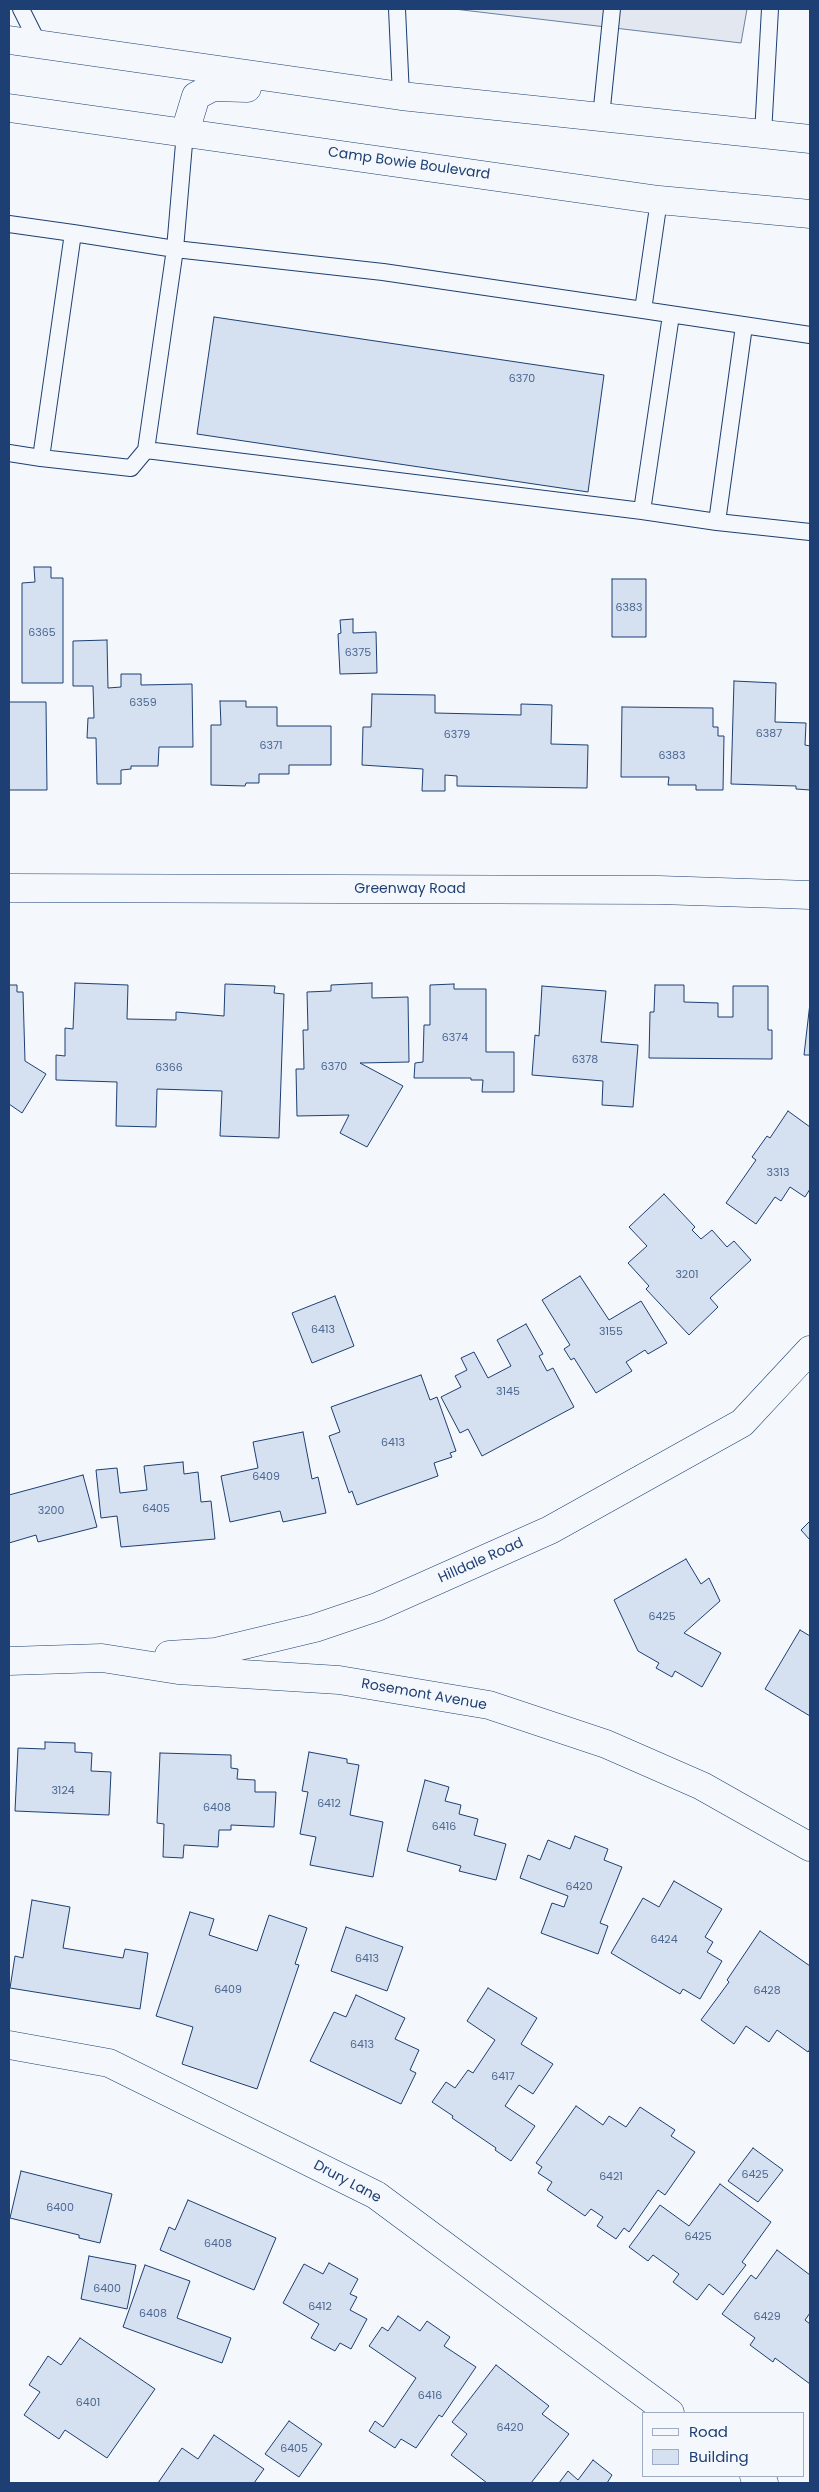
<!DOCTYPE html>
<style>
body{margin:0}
#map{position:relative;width:819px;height:2492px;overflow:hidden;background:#f4f7fb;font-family:Poppins,sans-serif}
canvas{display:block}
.frame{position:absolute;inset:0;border:10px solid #1d3f73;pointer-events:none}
.legend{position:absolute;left:642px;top:2412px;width:162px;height:65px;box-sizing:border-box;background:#f4f7fb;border:1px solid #9eadc5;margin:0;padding:6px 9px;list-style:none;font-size:15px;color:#1d3f73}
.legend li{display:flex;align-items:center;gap:10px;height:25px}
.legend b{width:25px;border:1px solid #9eadc5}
</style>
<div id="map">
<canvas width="819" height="2492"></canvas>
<div class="frame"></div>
<ul class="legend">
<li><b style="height:6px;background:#f4f7fb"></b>Road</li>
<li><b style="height:14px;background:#d5e0f0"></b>Building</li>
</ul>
</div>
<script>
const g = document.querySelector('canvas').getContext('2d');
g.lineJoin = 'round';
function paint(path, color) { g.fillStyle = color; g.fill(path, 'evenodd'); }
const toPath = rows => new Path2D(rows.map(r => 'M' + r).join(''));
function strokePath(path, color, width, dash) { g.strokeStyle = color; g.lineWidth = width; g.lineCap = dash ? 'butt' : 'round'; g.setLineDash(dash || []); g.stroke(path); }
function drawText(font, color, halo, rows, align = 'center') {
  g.font = font + ' Poppins,sans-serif'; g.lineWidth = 4; g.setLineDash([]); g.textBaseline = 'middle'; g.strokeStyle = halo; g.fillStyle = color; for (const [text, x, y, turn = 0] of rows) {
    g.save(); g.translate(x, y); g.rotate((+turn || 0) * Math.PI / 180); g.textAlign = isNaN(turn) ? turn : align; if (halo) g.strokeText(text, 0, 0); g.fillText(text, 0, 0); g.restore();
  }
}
const parking = toPath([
 [454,9,747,9,741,43,454,9]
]);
paint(parking, '#e3e8f0');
strokePath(parking, '#687fa3', 1);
const building = toPath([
 [214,317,604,375,588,492,197,434,214,317],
 [34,567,51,567,51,578,63,578,63,683,22,683,22,583,35,582,34,567],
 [612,579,646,579,646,637,612,637,612,579],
 [353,619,353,633,376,632,377,673,340,674,338,634,341,633,340,620,353,619],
 [107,640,108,688,121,687,121,674,141,674,141,685,192,684,193,747,159,747,158,766,131,766,131,769,121,770,121,784,97,784,96,738,87,738,88,718,94,718,93,686,73,686,73,641,107,640],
 [734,681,776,683,775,722,806,723,805,745,810,746,810,790,796,789,796,786,731,784,734,681],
 [372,694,435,695,435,713,521,715,521,704,552,705,551,744,588,745,587,788,457,786,457,776,445,775,445,791,422,791,423,769,362,765,363,727,371,727,372,694],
 [220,701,246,701,246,707,277,707,277,726,331,726,331,765,289,765,289,774,259,774,259,783,246,783,245,786,211,785,211,725,221,725,220,701],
 [9,702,46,702,47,790,9,790,9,702],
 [622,707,713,708,713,727,718,727,718,736,724,736,723,790,696,790,696,785,668,785,669,777,621,777,622,707],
 [75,983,128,985,127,1019,176,1020,176,1012,224,1016,225,984,275,986,274,993,284,994,279,1138,220,1136,222,1091,157,1089,156,1127,116,1126,117,1082,56,1080,56,1055,65,1056,65,1028,73,1029,75,983],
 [372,983,372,998,408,997,409,1062,360,1063,403,1086,367,1147,340,1133,349,1115,297,1116,296,1069,304,1069,303,1030,308,1030,307,992,331,991,331,985,372,983],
 [454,984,454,989,486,989,486,1052,514,1052,514,1092,482,1092,483,1080,471,1080,471,1078,414,1078,415,1063,423,1062,424,1025,430,1025,430,985,454,984],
 [9,985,17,985,17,992,23,992,25,1061,46,1074,22,1113,9,1104,9,985],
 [655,985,684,985,684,1002,718,1003,718,1017,733,1017,733,986,768,986,768,1030,772,1030,772,1059,649,1058,650,1012,654,1012,655,985],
 [542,986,606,991,601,1042,638,1045,633,1107,602,1105,603,1081,532,1075,535,1035,539,1036,542,986],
 [810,1003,810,1055,804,1055,810,1003],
 [788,1111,810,1127,810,1189,805,1197,790,1187,781,1201,775,1197,756,1224,726,1203,756,1160,752,1157,767,1136,770,1138,788,1111],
 [664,1194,695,1227,692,1230,701,1239,712,1230,727,1247,734,1241,751,1260,710,1298,718,1307,689,1335,646,1289,649,1286,628,1263,647,1246,629,1227,664,1194],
 [580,1276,609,1320,641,1301,667,1343,648,1354,645,1350,626,1362,632,1371,596,1393,574,1358,571,1360,564,1349,570,1345,542,1300,580,1276],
 [335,1296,354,1346,312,1363,292,1313,335,1296],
 [526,1324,543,1354,539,1356,547,1371,553,1368,574,1407,482,1456,468,1429,460,1433,441,1397,461,1387,455,1376,467,1370,461,1358,474,1352,488,1378,511,1366,497,1340,526,1324],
 [421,1375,430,1400,437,1397,456,1451,450,1453,452,1457,434,1463,438,1476,357,1505,352,1491,349,1493,329,1436,340,1432,331,1407,421,1375],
 [303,1432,312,1479,318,1477,326,1513,283,1522,280,1511,230,1522,221,1476,258,1468,253,1442,303,1432],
 [183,1462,184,1474,198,1472,201,1502,211,1501,215,1539,121,1547,117,1516,101,1518,96,1470,117,1468,120,1493,147,1490,144,1466,183,1462],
 [83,1475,97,1527,38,1542,36,1535,9,1543,9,1495,83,1475],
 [810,1521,810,1540,801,1530,810,1521],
 [686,1559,701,1584,709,1578,720,1601,684,1633,721,1653,702,1687,675,1671,672,1677,656,1668,659,1663,638,1651,614,1600,686,1559],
 [800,1630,810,1636,810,1716,765,1689,800,1630],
 [45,1742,75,1743,75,1752,92,1753,91,1771,111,1772,109,1815,15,1811,18,1748,45,1749,45,1742],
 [309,1752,347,1759,347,1763,359,1765,350,1815,383,1822,373,1877,310,1865,316,1837,300,1834,308,1792,302,1791,309,1752],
 [160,1753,231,1755,231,1768,238,1769,237,1779,255,1780,255,1792,276,1792,274,1827,231,1825,231,1830,219,1830,218,1847,184,1845,183,1858,163,1857,164,1824,157,1823,160,1753],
 [425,1780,449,1787,445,1801,461,1805,459,1814,478,1819,474,1835,506,1844,496,1880,459,1871,461,1866,407,1851,425,1780],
 [575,1836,608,1849,604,1860,622,1867,600,1923,608,1926,598,1954,541,1933,552,1903,564,1907,568,1896,520,1878,528,1855,540,1860,548,1840,570,1849,575,1836],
 [674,1881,722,1909,705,1937,713,1942,707,1952,722,1961,700,1999,683,1989,680,1994,611,1953,643,1898,659,1907,674,1881],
 [32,1900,70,1907,63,1948,123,1958,125,1949,148,1953,140,2009,10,1988,15,1956,23,1958,32,1900],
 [190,1912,214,1919,209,1935,257,1951,269,1915,307,1928,295,1964,299,1965,257,2089,182,2064,193,2027,156,2016,190,1912],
 [346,1927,403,1947,387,1991,331,1971,346,1927],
 [760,1931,810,1966,810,2049,808,2052,777,2030,769,2042,746,2026,734,2044,701,2020,729,1982,727,1980,760,1931],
 [488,1988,537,2018,521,2044,553,2064,533,2094,519,2085,505,2106,535,2126,511,2161,495,2150,496,2148,452,2118,453,2116,432,2102,446,2082,455,2088,468,2070,473,2073,495,2040,467,2021,488,1988],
 [356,1995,405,2018,395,2039,419,2050,410,2070,416,2073,401,2104,310,2061,334,2012,346,2017,356,1995],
 [576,2106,603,2125,609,2116,626,2127,640,2107,675,2130,671,2136,695,2152,665,2195,658,2190,629,2232,624,2228,616,2239,597,2226,603,2217,591,2209,585,2216,547,2190,552,2182,538,2173,542,2167,536,2163,576,2106],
 [753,2148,783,2170,758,2202,728,2181,753,2148],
 [21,2171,112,2194,100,2243,79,2238,79,2235,10,2218,21,2171],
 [720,2184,771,2222,742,2262,746,2265,723,2295,709,2284,697,2300,673,2282,679,2274,653,2255,648,2261,629,2247,660,2205,689,2226,720,2184],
 [188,2200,276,2238,254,2290,160,2250,169,2227,175,2230,188,2200],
 [777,2250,810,2275,810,2313,805,2320,810,2324,810,2384,775,2358,773,2362,750,2345,755,2338,722,2314,751,2275,756,2279,777,2250],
 [89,2256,136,2265,127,2309,81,2299,89,2256],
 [329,2263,358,2279,350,2294,357,2297,350,2310,367,2319,351,2349,340,2343,335,2351,311,2338,319,2324,283,2303,304,2264,323,2274,329,2263],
 [145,2265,190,2281,177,2318,231,2338,222,2363,123,2327,145,2265],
 [398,2316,420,2331,427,2321,450,2337,444,2346,476,2367,442,2417,439,2415,416,2448,401,2439,395,2448,369,2431,375,2421,383,2427,416,2378,369,2346,382,2327,388,2331,398,2316],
 [80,2338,155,2389,107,2458,65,2430,59,2439,24,2415,40,2392,29,2385,48,2356,61,2365,80,2338],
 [496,2365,549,2406,542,2414,569,2434,531,2483,487,2483,451,2455,467,2434,452,2422,496,2365],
 [289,2421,322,2444,299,2477,265,2454,289,2421],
 [214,2435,264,2469,254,2483,158,2483,182,2448,198,2459,214,2435],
 [593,2460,612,2475,607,2483,559,2483,568,2471,578,2480,593,2460]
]);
paint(building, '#d5e0f0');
strokePath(building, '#1d3f73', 1);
const service = toPath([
 [21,9,39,45],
 [397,9,401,96],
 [601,117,612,9],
 [185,132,175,249,146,450,131,468,41,458,73,233,175,249,383,272,643,310],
 [763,134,770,9],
 [659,200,643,310,810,335],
 [9,224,73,233],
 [744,326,717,522,810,532],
 [146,450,642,511,717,522],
 [9,453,41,458],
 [642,511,671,315]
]);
const minor = toPath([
 [9,888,659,890,810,895],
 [169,1655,215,1652,315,1628,377,1607,550,1530,742,1423,810,1350],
 [9,1661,102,1658,178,1670,339,1680,489,1705,606,1744,702,1786,810,1847],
 [9,2045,109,2063,376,2195,670,2413],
 [754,2476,764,2483]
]);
const primary = toPath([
 [9,40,401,96,810,139],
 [9,108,659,200,810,214],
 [185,132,196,96,213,87,247,88]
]);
strokePath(service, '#1d3f73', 18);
strokePath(minor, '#1d3f73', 29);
strokePath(primary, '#1d3f73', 29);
strokePath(service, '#f4f7fb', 16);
strokePath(minor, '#f4f7fb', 28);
strokePath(primary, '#f4f7fb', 28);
drawText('11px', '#4b6792', null, [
 ["6370",522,379],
 ["6383",629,608],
 ["6365",42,633],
 ["6375",358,653],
 ["6359",143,703],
 ["6387",769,734],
 ["6379",457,735],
 ["6371",271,746],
 ["6383",672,756],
 ["6374",455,1038],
 ["6378",585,1060],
 ["6370",334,1067],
 ["6366",169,1068],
 ["3313",778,1173],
 ["3201",687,1275],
 ["6413",323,1330],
 ["3155",611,1332],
 ["3145",508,1392],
 ["6413",393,1443],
 ["6409",266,1477],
 ["6405",156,1509],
 ["3200",51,1511],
 ["6425",662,1617],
 ["3124",63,1791],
 ["6412",329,1804],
 ["6408",217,1808],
 ["6416",444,1827],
 ["6420",579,1887],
 ["6424",664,1940],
 ["6413",367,1959],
 ["6409",228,1990],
 ["6428",767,1991],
 ["6413",362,2045],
 ["6417",503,2077],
 ["6425",755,2175],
 ["6421",611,2177],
 ["6400",60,2208],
 ["6425",698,2237],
 ["6408",218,2244],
 ["6400",107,2289],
 ["6412",320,2307],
 ["6408",153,2314],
 ["6429",767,2317],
 ["6416",430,2396],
 ["6401",88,2403],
 ["6420",510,2428],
 ["6405",294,2449]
]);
drawText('14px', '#1d3f73', '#f4f7fb', [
 ["Camp Bowie Boulevard",409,164,8],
 ["Greenway Road",410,889],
 ["Hilldale Road",481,1561,-24],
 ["Rosemont Avenue",424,1695,10],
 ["Drury Lane",347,2182,28]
]);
</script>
